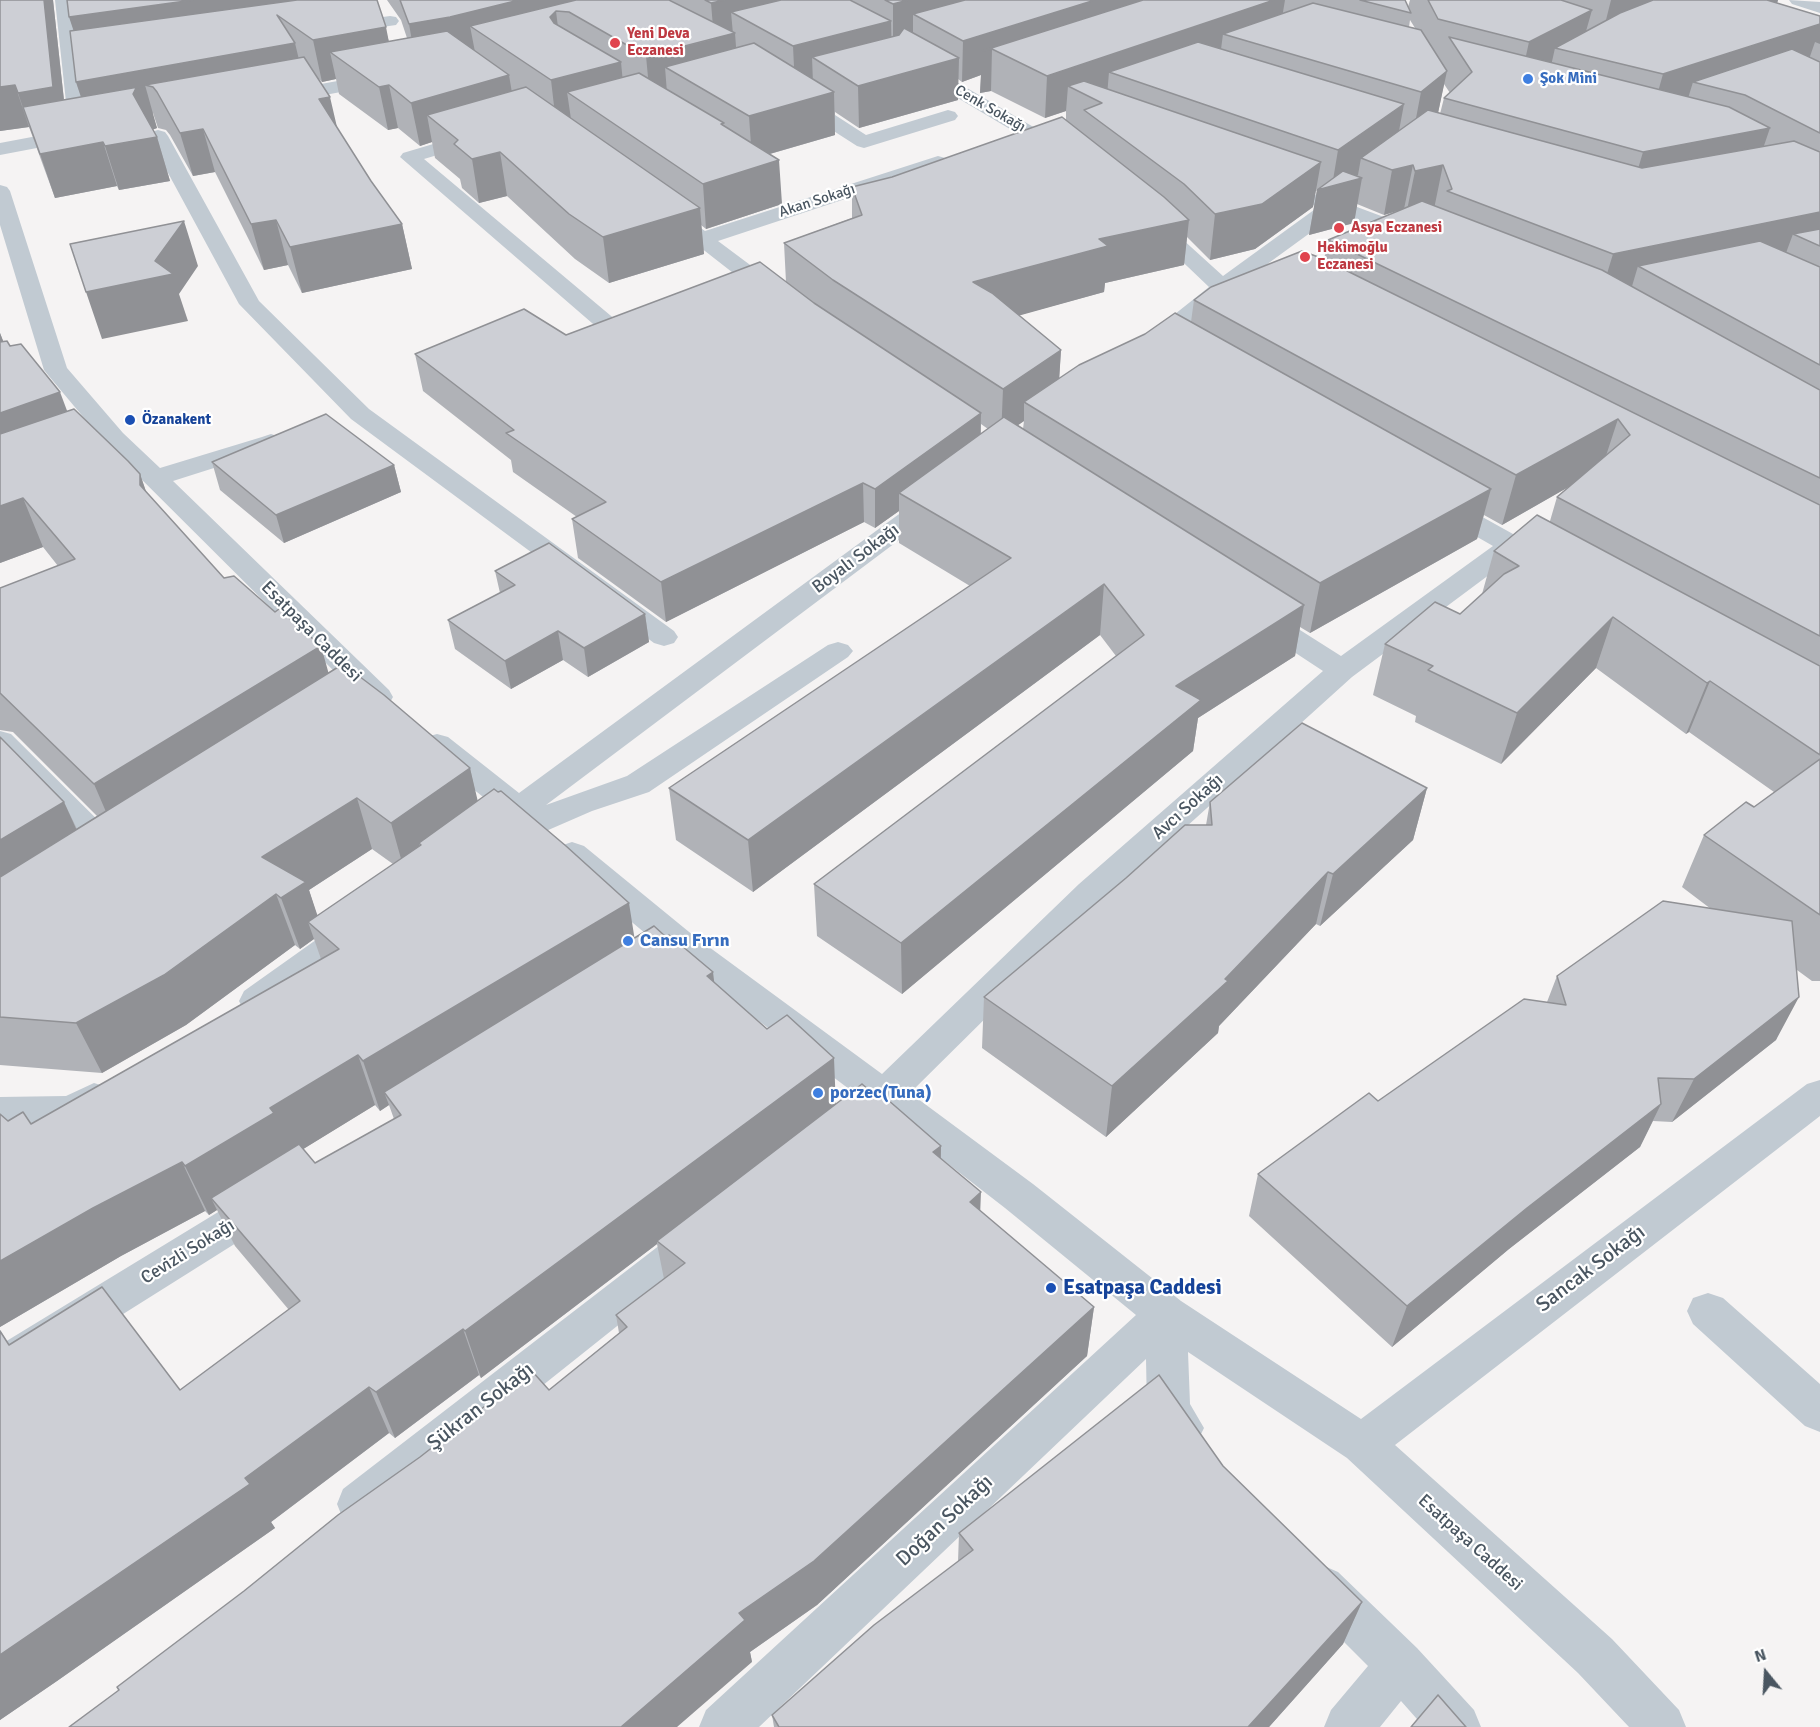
<!DOCTYPE html>
<meta charset="utf-8">
<style>
body{margin:0}
#map{position:relative;width:1820px;height:1727px;overflow:hidden;background:#f5f3f3;font-family:Signika,sans-serif}
canvas{display:block}
.north{position:absolute;left:1736px;top:1643px;width:60px;height:60px;-webkit-text-stroke:4px #fff;paint-order:stroke;rotate:342deg;font-size:16px;font-weight:700;line-height:24px;text-align:center;color:#4a5661}
.north::after{content:'';display:block;margin:auto;width:21px;height:27px;background:#4a5661;clip-path:polygon(50% 0,100% 100%,50% 72%,0 100%)}
</style>
<div id="map">
<canvas width="1820" height="1727"></canvas>
<div class="north">N</div>
</div>
<script>
const g = document.querySelector('canvas').getContext('2d');
g.lineJoin = 'round';
const toPath = rows => new Path2D(rows.map(r => 'M' + r).join(''));
function paint(path, color) { g.fillStyle = color; g.fill(path, 'evenodd'); }
function strokePath(path, color, width, dash) { g.strokeStyle = color; g.lineWidth = width; g.lineCap = dash ? 'butt' : 'round'; g.setLineDash(dash || []); g.stroke(path); }
function drawText(font, color, halo, rows, align = 'center') {
  g.font = font + ' Signika,sans-serif'; g.lineWidth = 4.5; g.setLineDash([]); g.textBaseline = 'middle'; g.strokeStyle = halo; g.fillStyle = color; for (const [text, x, y, turn = 0] of rows) {
    g.save(); g.translate(x, y); g.rotate((+turn || 0) * Math.PI / 180); g.textAlign = isNaN(turn) ? turn : align; if (halo) g.strokeText(text, 0, 0); g.fillText(text, 0, 0); g.restore();
  }
}
paint(toPath([
 [55,0,73,0,74,12,162,0,210,0,207,4,201,5,75,22,89,134,86,138,79,140,0,155,0,143,69,130,55,0],
 [1789,0,1820,2,1820,13,1792,4,1789,0],
 [390,16,396,17,399,21,396,25,340,33,334,32,331,28,334,24,340,23,390,16],
 [920,63,926,64,1071,149,1074,153,1071,157,1064,159,1057,157,914,72,911,68,914,64,920,63],
 [382,73,389,75,391,79,389,83,282,103,275,101,273,97,275,93,282,91,382,73],
 [797,93,804,95,866,135,948,110,955,112,958,116,955,120,864,148,857,146,790,103,788,99,790,95,797,93],
 [158,130,165,132,168,136,259,301,369,409,674,631,678,637,674,643,664,646,654,643,351,419,239,304,148,136,151,132,158,130],
 [477,131,484,133,487,137,484,141,424,159,623,326,627,331,623,336,615,338,607,336,400,157,403,153,477,131],
 [938,156,945,158,948,162,945,166,718,241,785,291,788,296,785,301,777,303,769,301,655,212,658,208,665,206,672,208,705,231,938,156],
 [0,185,7,187,10,191,67,368,123,433,160,468,262,437,271,434,280,437,284,442,280,447,173,481,389,690,393,697,389,704,378,707,367,704,105,443,48,375,44,370,0,225,0,185],
 [1347,190,1354,192,1357,196,1349,204,1424,232,1427,237,1424,242,1416,243,1408,242,1336,214,1255,273,1157,351,1149,353,1141,351,1137,346,1141,341,1209,287,1145,226,1141,222,1145,218,1152,216,1159,218,1223,276,1318,207,1311,204,1308,200,1311,196,1318,194,1331,198,1347,190],
 [934,493,943,495,947,501,943,507,546,805,627,776,828,645,838,642,848,645,853,651,848,657,649,792,592,811,546,831,535,834,524,831,519,826,512,831,501,834,490,831,485,823,490,815,498,809,426,751,422,744,426,737,437,734,448,737,519,793,925,495,934,493],
 [1441,497,1450,499,1522,539,1539,549,1543,555,1539,561,1529,563,1513,557,1352,677,1103,902,910,1093,1033,1184,1181,1301,1361,1419,1807,1084,1820,1080,1820,1116,1395,1445,1612,1639,1679,1710,1686,1727,1629,1727,1578,1673,1347,1458,1188,1352,1190,1404,1204,1428,1197,1442,1182,1448,1167,1442,1154,1423,1147,1409,1146,1359,759,1727,699,1727,706,1710,1136,1315,1005,1208,885,1115,868,1122,855,1118,849,1107,857,1095,670,954,560,862,556,854,560,846,572,842,584,846,694,936,882,1074,1079,884,1323,671,1250,623,1246,617,1250,611,1260,608,1270,611,1341,656,1493,546,1432,511,1428,505,1432,499,1441,497],
 [0,731,11,734,125,847,129,855,125,863,113,867,101,863,0,759,0,731],
 [356,916,368,920,373,929,368,938,270,1011,257,1015,244,1011,239,1001,244,991,344,920,356,916],
 [94,1083,107,1087,113,1098,107,1109,85,1122,72,1126,0,1127,0,1097,66,1096,94,1083],
 [265,1187,279,1192,285,1204,279,1216,15,1382,0,1387,0,1345,251,1192,265,1187],
 [696,1223,710,1228,716,1240,710,1252,375,1519,359,1526,343,1519,337,1504,343,1489,682,1228,696,1223],
 [1708,1293,1723,1298,1820,1384,1820,1432,1805,1426,1693,1324,1687,1311,1693,1298,1708,1293],
 [1322,1565,1338,1572,1417,1648,1474,1710,1481,1727,1424,1727,1401,1701,1380,1727,1324,1727,1331,1710,1368,1666,1306,1604,1299,1588,1306,1572,1322,1565]
]), '#c1cad2');
paint(toPath([
 [0,0,53,0,64,100,81,97,76,82,70,31,377,0,389,42,407,38,401,20,387,0,1405,0,1408,7,1410,0,1778,0,1777,3,1820,16,1820,981,1812,981,1797,970,1776,1040,1672,1122,1653,1121,1640,1147,1509,1249,1392,1347,1249,1216,1258,1174,1378,1101,1547,1002,1557,976,1711,909,1682,887,1704,835,1754,807,1774,792,1689,732,1686,734,1596,668,1501,764,1415,722,1416,716,1373,695,1385,644,1460,614,1482,594,1494,551,1550,521,1557,497,1568,487,1502,525,1484,515,1477,539,1310,633,1300,627,1295,656,1198,718,1193,751,902,994,817,936,814,884,1116,656,1100,635,753,892,676,840,669,788,970,586,899,543,899,511,875,528,864,522,666,622,578,558,572,519,577,517,513,472,511,460,423,391,415,354,566,335,786,282,784,243,852,218,852,187,892,177,1066,121,1066,111,1045,118,991,91,980,93,981,75,962,82,958,79,958,100,859,128,835,112,835,135,770,154,782,204,706,229,701,225,704,254,609,283,575,259,507,196,479,203,462,188,460,179,435,158,432,142,420,146,398,128,388,130,339,94,336,79,322,82,319,79,337,128,371,181,402,224,412,269,302,293,288,265,264,270,215,172,193,176,170,135,166,130,158,128,153,113,152,113,157,128,152,130,157,137,170,181,119,190,117,186,55,198,29,127,0,131],
 [1410,20,1415,28,1409,27],
 [1444,84,1450,93,1444,98,1440,114,1438,113],
 [1316,189,1317,190,1309,235,1354,223,1357,204,1384,215,1403,209,1328,240,1324,259,1194,300,1191,322,1059,379,1061,350,1019,315,1104,292,1105,283,1184,265,1187,237,1210,260,1255,249,1313,207],
 [1024,421,1023,429,1018,425],
 [981,424,988,429,981,434],
 [0,333,3,341,10,346,67,411,140,474,146,492,224,578,329,673,470,768,477,801,635,938,714,982,836,1104,876,1096,941,1146,941,1158,980,1211,1094,1307,1087,1356,817,1605,750,1652,752,1662,549,1390,619,1333,616,1315,664,1279,657,1244,481,1378,479,1375,395,1438,389,1433,271,1522,275,1528,57,1681,0,1720,0,1330,9,1345,180,1390,289,1310,235,1246,217,1210,209,1215,205,1211,121,1256,0,1327,0,1114,8,1121,31,1124,321,959,314,939,300,949,295,945,186,1025,102,1073,0,1065,0,737,64,802,77,829,97,816,13,732,0,730,0,588,58,566,43,547,0,563],
 [372,849,393,864,317,916,309,890],
 [375,1105,380,1111,389,1105,394,1119,315,1163,303,1149],
 [212,462,394,465,401,492,284,543,220,490],
 [495,571,645,614,649,642,588,677,563,660,511,689,455,649,448,620,500,593],
 [1427,788,1413,840,1320,926,1316,924,1219,1026,1218,1033,1106,1137,982,1048,984,997,1206,825,1210,802],
 [1223,1466,1362,1602,1343,1644,1269,1727,774,1727,772,1715,958,1562,959,1533]
]), '#b0b2b7');
paint(toPath([
 [44,0,53,0,67,128,23,107,32,135,18,93],
 [193,0,372,0,277,15,82,56,69,17],
 [519,0,663,0,569,12,556,11,561,52,470,26,475,52,416,64,409,24],
 [725,0,812,0,731,12,733,34,735,33,738,74,665,67,667,93,650,98,646,56,714,39,711,3],
 [908,0,1049,0,913,14,913,38,893,44,893,4],
 [1095,0,1183,0,992,49,991,91,980,93,981,75,962,82,963,41],
 [1274,0,1285,0,1279,36,1223,34,1220,57,1109,72,1107,96,1068,86,1066,111,1045,118,1047,76],
 [1611,0,1659,0,1601,40],
 [1763,0,1778,0,1768,32],
 [1592,10,1581,49,1555,48,1551,66,1520,83,1529,42],
 [891,21,892,62,812,57,813,83,795,88,793,46],
 [1820,24,1820,44,1815,42,1807,65,1693,82,1686,105,1651,117,1663,74],
 [386,27,394,68,330,52,336,79,322,82,313,40],
 [295,43,305,85,157,92,153,87,145,85,157,128,149,131,90,124,76,82],
 [959,58,958,100,859,128,858,86],
 [621,62,625,104,567,92,571,119,556,123,551,80],
 [1447,71,1438,113,1413,134,1421,92],
 [509,75,516,117,427,115,432,142,420,146,411,103],
 [15,85,29,127,0,131,0,87],
 [389,85,398,128,388,130,379,87],
 [834,92,835,135,752,159,749,116],
 [330,97,340,140,319,99],
 [1404,104,1396,147,1361,158,1358,175,1348,182,1362,178,1354,223,1309,235,1317,190,1332,186,1338,150],
 [1770,128,1755,172,1630,196,1643,152],
 [203,129,215,172,193,176,180,133],
 [157,137,170,181,119,190,105,146],
 [103,142,117,186,55,198,40,154],
 [500,152,507,196,479,203,472,159],
 [779,160,782,204,706,229,703,184],
 [1321,162,1313,207,1255,249,1210,260,1215,214],
 [1413,165,1404,209,1384,215,1392,170],
 [1443,165,1434,209,1406,215,1415,171],
 [700,208,704,254,609,283,603,237],
 [1820,212,1820,246,1793,234,1783,261,1638,266,1630,293,1599,300,1613,254],
 [276,220,288,265,264,270,251,224],
 [1189,220,1184,265,1105,283,1104,292,971,329,973,282,1099,239],
 [184,221,198,266,179,294,188,321,102,339,86,292,155,261],
 [402,224,412,269,302,293,290,247],
 [0,333,15,371,0,375],
 [1061,350,1058,398,1024,402,1024,421,1001,437,1003,389],
 [60,392,78,440,0,468,0,413],
 [981,413,980,451,899,493,899,511,875,528,875,489],
 [1618,419,1602,468,1502,525,1516,475],
 [394,465,401,492,284,543,276,515],
 [140,474,157,523,140,485],
 [863,483,864,522,666,622,661,582],
 [1491,489,1477,539,1310,633,1320,583],
 [23,498,43,547,0,563,0,506],
 [1104,584,1100,635,753,892,748,840],
 [1304,605,1295,656,1198,718,1193,751,902,994,901,943,1176,686],
 [645,614,649,642,588,677,584,648],
 [1613,617,1596,668,1501,764,1517,713],
 [558,631,563,660,511,689,505,661],
 [321,646,335,696,116,835,94,784],
 [1710,681,1689,732,1686,734,1707,683],
 [470,768,482,819,421,845,419,843,423,861,405,873,391,823],
 [1427,788,1413,840,1320,926,1333,874],
 [357,798,372,849,309,890,323,932,308,922,314,939,300,949,281,898,276,894,295,945,186,1025,102,1073,76,1023,262,857],
 [64,802,87,853,0,906,0,840],
 [1328,872,1316,924,1219,1026,1218,1033,1106,1137,1112,1086,1225,979],
 [629,903,637,954,384,1092,389,1105,380,1111,363,1061],
 [713,972,719,1022,707,976],
 [1799,997,1776,1040,1672,1122,1694,1079],
 [358,1055,375,1105,292,1156,211,1198,217,1210,209,1215,185,1166,270,1108],
 [834,1058,836,1108,657,1241,657,1244,481,1378,465,1331],
 [1661,1104,1640,1147,1509,1249,1392,1347,1407,1306,1527,1208],
 [941,1146,940,1196,933,1152],
 [182,1162,205,1211,121,1256,0,1327,0,1261,93,1208],
 [981,1192,979,1241,970,1202],
 [1094,1307,1087,1356,817,1605,750,1652,752,1662,677,1727,621,1727,739,1613],
 [463,1329,479,1375,395,1438,376,1392],
 [369,1387,389,1433,271,1522,275,1528,57,1681,0,1720,0,1655],
 [1362,1602,1343,1644,1269,1727,1248,1727]
]), '#909195');
const building = toPath([
 [0,0,44,0,53,87,18,93,15,85,0,87,0,0],
 [67,0,193,0,69,17,67,0],
 [297,0,377,0,386,27,313,40,277,15,295,43,76,82,70,31,297,0],
 [400,0,519,0,450,17,409,24,400,0],
 [576,0,669,0,735,33,646,56,569,12,556,11,550,17,554,23,621,62,551,80,470,26,576,0],
 [705,0,725,0,711,3,705,0],
 [781,0,850,0,891,21,793,46,731,12,781,0],
 [885,0,908,0,893,4,885,0],
 [965,0,1095,0,963,41,913,14,965,0],
 [1143,0,1274,0,1047,76,992,49,982,51,1143,0],
 [1360,0,1405,0,1411,13,1360,0],
 [1428,0,1561,0,1592,10,1529,42,1438,19,1428,0],
 [1653,0,1767,0,1820,16,1820,24,1663,74,1555,48,1620,13,1653,0],
 [1313,3,1421,30,1447,71,1421,92,1223,34,1313,3],
 [904,28,959,58,858,86,812,57,899,35,904,28],
 [447,31,509,75,411,103,389,85,379,87,330,52,447,31],
 [1449,37,1729,107,1770,128,1643,152,1444,98,1472,72,1449,37],
 [1198,42,1404,104,1338,150,1109,72,1198,42],
 [754,43,834,92,749,116,665,67,754,43],
 [1792,49,1820,62,1820,133,1745,95,1693,82,1792,49],
 [304,57,330,97,319,99,371,181,402,224,290,247,276,220,251,224,203,129,180,133,157,92,153,87,145,85,304,57],
 [639,73,724,123,721,124,779,160,703,184,567,92,639,73],
 [1084,81,1321,162,1262,204,1215,214,1184,184,1084,110,1102,103,1068,86,1084,81],
 [144,86,136,88,133,94,157,137,105,146,103,142,40,154,23,107,144,86],
 [526,87,700,208,603,237,569,214,500,152,472,159,454,144,458,140,427,115,526,87],
 [1428,110,1642,168,1794,141,1820,152,1820,212,1613,254,1447,191,1452,189,1443,165,1415,171,1413,165,1392,170,1361,158,1428,110],
 [1062,117,1164,197,1189,220,1099,239,1108,246,973,282,992,293,1061,350,1003,389,833,280,784,243,862,215,852,187,892,177,1062,117],
 [1343,171,1362,178,1317,190,1343,171],
 [1422,201,1602,270,1820,390,1820,478,1328,240,1422,201],
 [184,221,155,261,173,274,86,292,70,244,184,221],
 [1820,229,1820,246,1793,234,1820,229],
 [1760,241,1820,267,1820,365,1638,266,1760,241],
 [1302,251,1321,258,1820,505,1820,636,1557,497,1630,435,1618,419,1516,475,1194,300,1211,287,1302,251],
 [760,262,814,303,981,413,875,489,863,483,661,582,572,519,606,502,506,433,514,430,415,354,524,309,566,335,760,262],
 [1175,313,1491,489,1320,583,1024,402,1079,365,1145,334,1175,313],
 [7,341,10,346,21,344,60,392,0,413,0,342,7,341],
 [74,409,128,461,140,474,140,485,224,578,234,576,275,612,279,609,321,646,94,784,0,693,0,588,75,559,23,498,0,506,0,434,74,409],
 [326,414,394,465,276,515,212,462,326,414],
 [1004,417,1304,605,1176,686,1201,700,901,943,814,884,1144,635,1104,584,748,840,669,788,1011,558,899,493,1004,417],
 [1537,515,1820,666,1820,755,1710,681,1707,683,1613,617,1517,713,1428,670,1433,666,1385,644,1435,602,1460,614,1504,574,1519,566,1494,551,1537,515],
 [549,543,645,614,584,648,558,631,505,661,448,620,515,585,495,571,549,543],
 [343,664,384,695,470,768,391,823,357,798,262,857,306,882,281,898,276,894,164,975,76,1023,0,1017,0,877,343,664],
 [1302,723,1427,788,1333,874,1328,872,1225,979,1228,981,1112,1086,984,997,1126,878,1185,825,1212,825,1210,802,1302,723],
 [0,737,64,802,0,840,0,737],
 [1820,759,1820,915,1704,835,1746,802,1754,807,1820,759],
 [494,789,498,792,501,791,566,846,629,903,363,1061,358,1055,270,1108,274,1113,185,1166,182,1162,93,1208,0,1261,0,1114,8,1121,23,1112,31,1124,339,949,308,922,421,845,419,843,494,789],
 [1663,901,1792,921,1799,997,1694,1079,1658,1078,1661,1104,1527,1208,1407,1306,1258,1174,1369,1093,1378,1101,1524,999,1566,1005,1557,976,1663,901],
 [654,926,666,937,669,935,713,972,707,976,767,1029,787,1015,834,1058,465,1331,463,1329,376,1392,369,1387,245,1478,250,1484,0,1655,0,1331,9,1345,102,1287,180,1390,300,1301,211,1198,299,1144,315,1163,401,1115,384,1092,654,926],
 [862,1084,876,1096,880,1093,941,1146,933,1152,981,1192,970,1202,1094,1307,814,1561,739,1613,745,1620,621,1727,69,1727,119,1690,117,1687,244,1591,338,1515,420,1457,531,1370,549,1390,627,1327,616,1315,685,1263,657,1241,862,1084],
 [1159,1375,1223,1466,1362,1602,1248,1727,779,1727,772,1715,874,1625,973,1550,959,1533,1159,1375],
 [1438,1695,1466,1727,1411,1727,1438,1695]
]);
paint(building, '#cdcfd5');
strokePath(building, '#909195', 1.5);
for (const [x, y, r, color] of [
 [615,43,6,"#e0444e"],
 [1528,79,6,"#3f7fe0"],
 [1339,228,6,"#e0444e"],
 [1305,257,6,"#e0444e"],
 [130,420,6,"#1a4fb4"],
 [628,941,6,"#3f7fe0"],
 [818,1093,6,"#3f7fe0"],
 [1051,1288,6,"#1a4fb4"]
]) { const dot = new Path2D(); dot.arc(x, y, r, 0, 2 * Math.PI); g.fillStyle = color; g.fill(dot); strokePath(dot, '#fff', 2); }
drawText('bold 15px', '#be3a42', '#fff', [
 ["Yeni Deva",627,34],
 ["Eczanesi",627,51],
 ["Asya Eczanesi",1351,228],
 ["Hekimoğlu",1317,248],
 ["Eczanesi",1317,265]
], 'left');
drawText('bold 15px', '#366cbe', '#fff', [
 ["Şok Mini",1540,79]
], 'left');
drawText('15px', '#4a5661', '#fff', [
 ["Cenk Sokağı",990,109,30],
 ["Akan Sokağı",817,201,-18]
]);
drawText('bold 15px', '#164399', '#fff', [
 ["Özanakent",142,420]
], 'left');
drawText('18px', '#4a5661', '#fff', [
 ["Boyalı Sokağı",856,559,-37],
 ["Esatpaşa Caddesi",311,632,45],
 ["Avcı Sokağı",1188,807,-42],
 ["Cevizli Sokağı",188,1252,-32],
 ["Esatpaşa Caddesi",1470,1543,42]
]);
drawText('bold 18px', '#366cbe', '#fff', [
 ["Cansu Fırın",640,941],
 ["porzec(Tuna)",830,1093]
], 'left');
drawText('21px', '#4a5661', '#fff', [
 ["Sancak Sokağı",1591,1269,-37],
 ["Şükran Sokağı",481,1407,-38],
 ["Doğan Sokağı",945,1521,-43]
]);
drawText('bold 21px', '#164399', '#fff', [
 ["Esatpaşa Caddesi",1063,1288]
], 'left');
</script>
